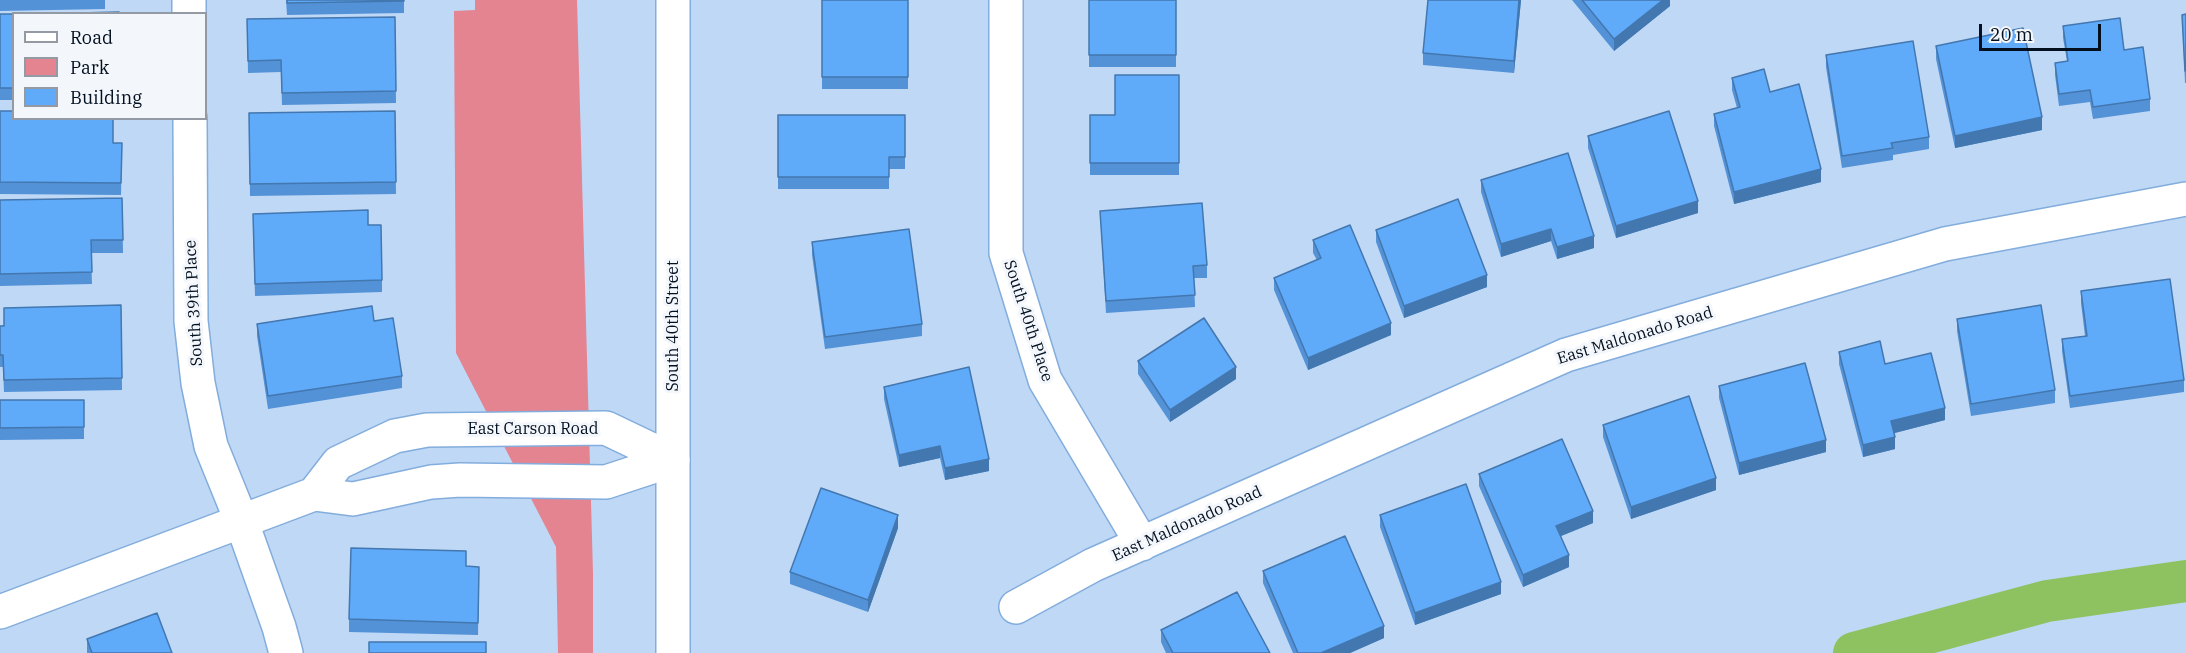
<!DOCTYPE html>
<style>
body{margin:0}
#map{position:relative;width:2186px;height:653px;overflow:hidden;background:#bfd8f6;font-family:"IBM Plex Serif",serif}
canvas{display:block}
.legend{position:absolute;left:12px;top:12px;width:195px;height:108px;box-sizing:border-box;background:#f3f7fc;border:2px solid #939aa4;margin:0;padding:8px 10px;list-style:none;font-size:18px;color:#020f1f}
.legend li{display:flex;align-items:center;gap:12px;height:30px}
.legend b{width:30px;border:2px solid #939aa4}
.scale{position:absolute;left:1979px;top:24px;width:122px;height:27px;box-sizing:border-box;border:3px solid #020f1f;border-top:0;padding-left:8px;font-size:18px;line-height:21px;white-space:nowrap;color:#020f1f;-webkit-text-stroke:4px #f3f7fc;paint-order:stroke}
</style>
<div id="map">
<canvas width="2186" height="653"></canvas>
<ul class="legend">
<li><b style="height:8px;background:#fff"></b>Road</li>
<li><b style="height:16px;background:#e48491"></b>Park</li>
<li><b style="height:16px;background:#60aafa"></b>Building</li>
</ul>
<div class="scale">20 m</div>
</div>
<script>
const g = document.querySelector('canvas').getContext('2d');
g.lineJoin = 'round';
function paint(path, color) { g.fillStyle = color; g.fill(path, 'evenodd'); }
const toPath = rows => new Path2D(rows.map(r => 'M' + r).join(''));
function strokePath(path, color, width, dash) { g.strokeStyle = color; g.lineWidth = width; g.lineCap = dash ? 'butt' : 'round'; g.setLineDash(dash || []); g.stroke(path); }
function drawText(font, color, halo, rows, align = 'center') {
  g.font = font + ' "IBM Plex Serif",serif'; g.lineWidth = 6; g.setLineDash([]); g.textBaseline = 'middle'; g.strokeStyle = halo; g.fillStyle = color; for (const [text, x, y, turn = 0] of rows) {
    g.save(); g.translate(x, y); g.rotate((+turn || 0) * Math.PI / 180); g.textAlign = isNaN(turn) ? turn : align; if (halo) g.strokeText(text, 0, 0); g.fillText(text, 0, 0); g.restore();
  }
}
paint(toPath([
 [475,0,577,0,593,573,593,653,558,653,556,547,456,353,454,11,475,10]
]), '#e48491');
strokePath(toPath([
 [1854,653,2047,601,2186,581]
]), '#8ec261', 42);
const street = toPath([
 [189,0,189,14],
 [1006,0,1006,253,1045,380,1142,544],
 [190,118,191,321,198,383,211,446,241,520,279,627,286,653],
 [314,494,338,463,395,436,427,430,606,428,673,460],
 [1016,607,1093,565,1566,355,1945,244,2186,199],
 [0,612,314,494,353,499,431,482,460,480,606,482,673,460]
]);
const secondary = toPath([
 [673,0,673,653]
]);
strokePath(street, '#83addc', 36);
strokePath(secondary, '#83addc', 36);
strokePath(street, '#fff', 33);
strokePath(secondary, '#fff', 33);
paint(toPath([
 [0,0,105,0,105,9,0,11],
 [286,0,404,0,404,13,287,15],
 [822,0,908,0,908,89,822,89],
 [1089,0,1176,0,1176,67,1089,67],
 [1428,0,1521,0,1514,73,1423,65,1423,53],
 [1572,0,1670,0,1670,6,1614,51],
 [0,14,14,14,14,100,0,100],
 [2186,14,2186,83,2185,83,2182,15],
 [395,17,396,103,282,105,281,72,248,73,247,19],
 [2063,26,2124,50,2150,99,2150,111,2093,119,2090,102,2059,106,2055,75,2055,63,2067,61,2063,38],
 [1936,46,2042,130,1955,148,1936,59],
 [1826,55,1929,137,1929,149,1893,155,1893,160,1842,168,1826,67],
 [1179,75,1179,175,1090,175,1090,115,1115,115],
 [1732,78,1770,92,1821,182,1734,204,1714,126,1714,114,1737,108,1732,90],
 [0,111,113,143,122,143,121,195,0,194],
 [395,111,396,194,250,196,249,113],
 [778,115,905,115,905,169,889,169,889,189,778,189],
 [1588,136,1698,213,1616,238,1588,148],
 [1481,180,1594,248,1557,259,1551,241,1501,257,1481,192],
 [122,198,123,253,91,253,92,284,0,286,0,200],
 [1100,211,1207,265,1207,278,1194,278,1195,307,1106,313],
 [368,225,382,280,382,292,255,296,253,226],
 [1376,230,1487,287,1404,318,1376,242],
 [1313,240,1391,335,1308,370,1274,290,1274,278,1317,260,1313,253],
 [812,242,922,324,922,336,825,349,812,255],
 [2081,291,2184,380,2184,392,2070,408,2062,351,2062,339,2085,336,2081,303],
 [121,305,122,390,4,392,3,367,0,367,0,326],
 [1957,319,2055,390,2055,403,1971,416,1957,331],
 [374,321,402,376,402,388,268,409,257,336,257,324],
 [1839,352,1885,364,1945,420,1894,433,1895,449,1863,457,1839,364],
 [1138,361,1236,379,1170,422,1138,374],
 [1719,386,1826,452,1739,475,1719,398],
 [884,387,989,471,945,480,940,458,899,467,884,399],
 [0,400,84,400,84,439,0,440],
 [1603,425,1716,490,1631,519,1603,437],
 [1479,474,1593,523,1561,536,1569,567,1523,587,1479,486],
 [1380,515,1501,594,1415,625,1380,527],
 [898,528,868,612,790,584,790,572],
 [466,566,479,567,478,635,349,632,349,619],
 [1263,571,1384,638,1350,653,1293,653,1263,583],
 [1161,630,1270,653,1166,653,1161,642],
 [87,639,172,653,87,653]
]), '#5392d7');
paint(toPath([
 [1519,0,1521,0,1514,73,1514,61],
 [1663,0,1670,0,1670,6,1614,51,1614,39],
 [2042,117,2042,130,1955,148,1955,136],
 [1821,169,1821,182,1734,204,1734,192],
 [1698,201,1698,213,1616,238,1616,226],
 [1551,229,1551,241,1501,257,1501,244],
 [1594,236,1594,248,1557,259,1557,247],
 [1487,275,1487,287,1404,318,1404,306],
 [1391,323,1391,335,1308,370,1308,358],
 [1236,367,1236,379,1170,422,1170,410],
 [1945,408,1945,420,1891,434,1891,421],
 [1895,437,1895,449,1863,457,1863,445],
 [1826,440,1826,452,1739,475,1739,463],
 [940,446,940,458,899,467,899,455],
 [989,459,989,471,945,480,945,468],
 [1716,478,1716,490,1631,519,1631,507],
 [1593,511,1593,523,1556,538,1556,526],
 [898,515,898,528,868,612,868,600],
 [1569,555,1569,567,1523,587,1523,575],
 [1501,582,1501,594,1415,625,1415,613],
 [1384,626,1384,638,1350,653,1321,653]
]), '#4377af');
const building = toPath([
 [287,0,404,0,404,1,287,3,287,0],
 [822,0,908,0,908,77,822,77,822,0],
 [1089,0,1176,0,1176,55,1089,55,1089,0],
 [1428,0,1519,0,1514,61,1423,53,1428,0],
 [1582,0,1663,0,1614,39,1582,0],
 [119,12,119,14,38,14,119,12],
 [0,14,14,14,14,88,0,88,0,14],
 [2186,14,2186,71,2185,71,2182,15,2186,14],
 [395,17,396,91,282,93,281,60,248,61,247,19,395,17],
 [2120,18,2124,50,2143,47,2150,99,2093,107,2090,90,2059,94,2055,63,2068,61,2063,26,2120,18],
 [2023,28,2042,117,1955,136,1936,46,2023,28],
 [1913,41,1929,137,1891,143,1893,148,1842,156,1826,55,1913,41],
 [1764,69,1770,92,1799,84,1821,169,1734,192,1714,114,1740,107,1732,78,1764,69],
 [1115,75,1179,75,1179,163,1090,163,1090,115,1115,115,1115,75],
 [0,111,14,111,14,118,113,118,113,143,122,143,121,183,0,182,0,111],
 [395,111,396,182,250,184,249,113,395,111],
 [1669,111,1698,201,1616,226,1588,136,1669,111],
 [778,115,905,115,905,157,889,157,889,177,778,177,778,115],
 [1568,153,1594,236,1557,247,1551,229,1501,244,1481,180,1568,153],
 [122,198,123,240,91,240,92,272,0,274,0,200,122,198],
 [1458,199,1487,275,1404,306,1376,230,1458,199],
 [1202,203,1207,265,1193,266,1195,295,1106,301,1100,211,1202,203],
 [368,210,368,225,381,225,382,280,255,284,253,214,368,210],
 [1350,225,1391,323,1308,358,1274,278,1321,258,1313,240,1350,225],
 [909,229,922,324,825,337,812,242,909,229],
 [2170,279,2184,380,2070,396,2062,339,2087,336,2081,291,2170,279],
 [121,305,122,378,4,380,3,355,0,355,0,326,4,326,4,308,121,305],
 [2041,305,2055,390,1971,404,1957,319,2041,305],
 [372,306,374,321,393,318,402,376,268,396,257,324,372,306],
 [1204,318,1236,367,1170,410,1138,361,1204,318],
 [1880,341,1885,364,1931,353,1945,408,1891,421,1895,437,1863,445,1839,352,1880,341],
 [1805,363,1826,440,1739,463,1719,386,1805,363],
 [969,367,989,459,945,468,940,446,899,455,884,387,969,367],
 [1689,396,1716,478,1631,507,1603,425,1689,396],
 [0,400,84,400,84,427,0,428,0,400],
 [1562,439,1593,511,1556,526,1569,555,1523,575,1479,474,1562,439],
 [1466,484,1501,582,1415,613,1380,515,1466,484],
 [821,488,898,515,868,600,790,572,821,488],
 [1345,536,1384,626,1321,653,1298,653,1263,571,1345,536],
 [351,548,466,551,466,566,479,567,478,623,349,619,351,548],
 [1237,592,1270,653,1173,653,1161,630,1237,592],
 [157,613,172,653,92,653,87,639,157,613],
 [369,642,486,642,486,653,369,653,369,642]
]);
paint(building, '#60aafa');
strokePath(building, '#4377af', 1.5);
drawText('16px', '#020f1f', '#f3f7fc', [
 ["South 39th Place",194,303,-93],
 ["South 40th Place",1028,321,72],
 ["South 40th Street",673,326,-90],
 ["East Maldonado Road",1635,336,-17],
 ["East Carson Road",533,429],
 ["East Maldonado Road",1187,524,-24]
]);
</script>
